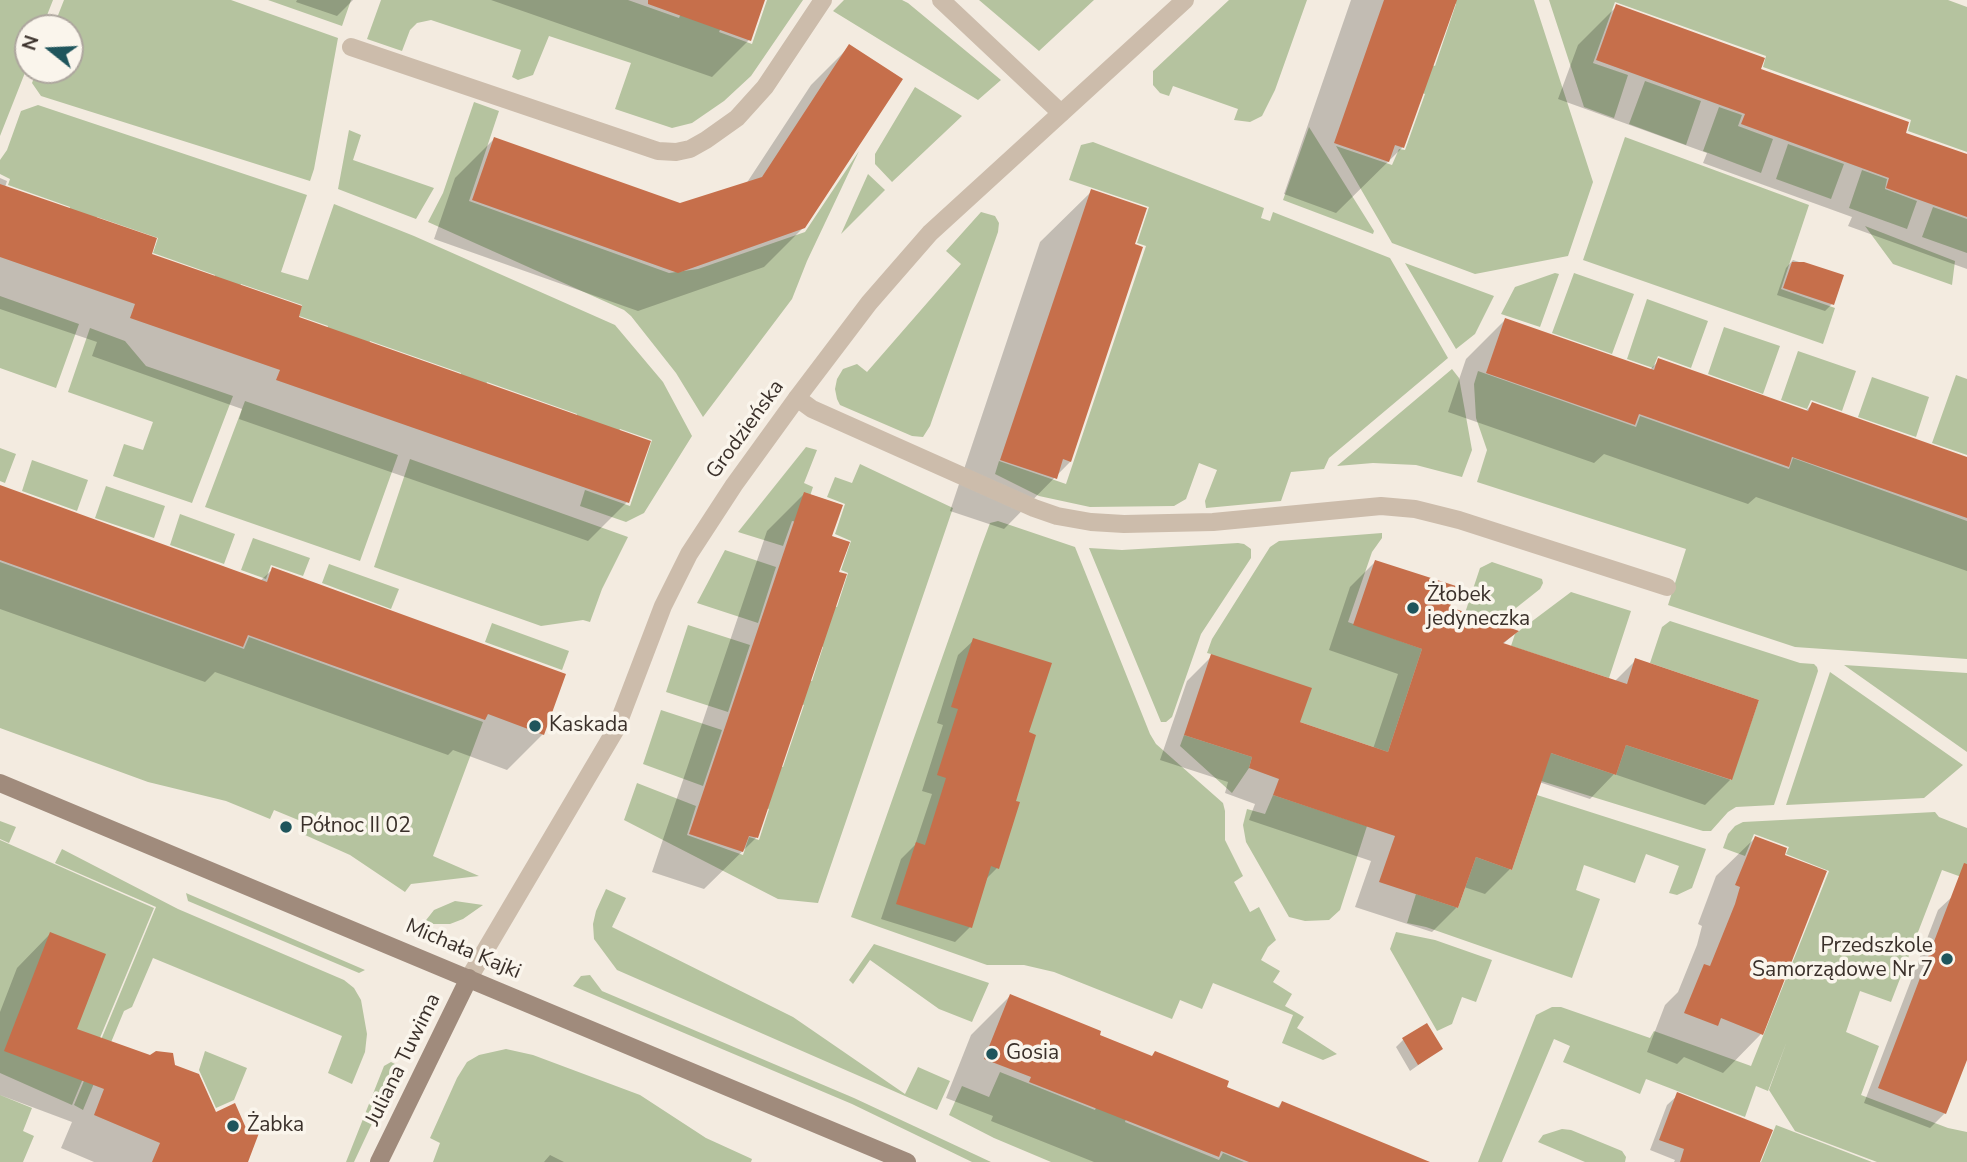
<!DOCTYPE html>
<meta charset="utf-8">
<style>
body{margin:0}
#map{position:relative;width:1967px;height:1162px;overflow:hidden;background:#f3ebe0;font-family:"Nunito Sans",sans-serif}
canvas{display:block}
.north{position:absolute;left:14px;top:14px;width:70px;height:70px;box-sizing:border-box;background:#faf5ec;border:2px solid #ada69e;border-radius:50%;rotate:288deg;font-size:19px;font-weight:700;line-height:28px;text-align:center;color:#3a302a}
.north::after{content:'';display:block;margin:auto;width:24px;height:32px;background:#1f555c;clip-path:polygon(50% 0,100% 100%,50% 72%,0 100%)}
</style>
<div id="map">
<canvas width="1967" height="1162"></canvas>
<div class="north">N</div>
</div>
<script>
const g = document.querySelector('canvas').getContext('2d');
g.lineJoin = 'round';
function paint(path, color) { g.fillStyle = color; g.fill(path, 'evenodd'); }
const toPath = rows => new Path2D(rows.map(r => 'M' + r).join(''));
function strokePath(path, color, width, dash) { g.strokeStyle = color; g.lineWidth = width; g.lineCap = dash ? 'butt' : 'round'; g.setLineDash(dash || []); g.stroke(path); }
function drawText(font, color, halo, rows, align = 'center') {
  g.font = font + ' "Nunito Sans",sans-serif'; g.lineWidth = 7; g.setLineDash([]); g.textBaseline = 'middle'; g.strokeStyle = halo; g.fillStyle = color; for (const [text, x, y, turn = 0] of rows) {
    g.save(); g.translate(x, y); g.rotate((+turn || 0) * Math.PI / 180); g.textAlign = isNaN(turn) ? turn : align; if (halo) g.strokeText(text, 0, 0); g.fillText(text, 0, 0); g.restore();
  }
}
paint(toPath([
 [0,0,53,0,42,28,28,28,28,65,0,136],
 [64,0,231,0,338,38,314,169,310,181,41,96,32,83,37,70,70,70,70,28,53,28],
 [268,0,351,0,342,26],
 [381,0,628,0,679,18,682,11,722,25,719,32,752,44,767,0,803,0,751,76,724,101,692,123,672,128,615,109,631,63,549,36,533,75,518,80,512,77,521,50,431,20,417,23,410,30,402,51,367,39],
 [844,0,902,0,908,3,1001,80,978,100,833,11],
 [979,0,1094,0,1039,51],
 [1229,0,1307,0,1275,90,1262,116,1250,122,1234,120,1238,109,1173,86,1169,96,1160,93,1153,85,1153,71],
 [1454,0,1534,0,1593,182,1568,256,1475,274,1392,243,1336,146,1392,165,1399,149,1405,150,1425,94,1420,92,1429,64,1435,66,1456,4,1453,2],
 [1549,0,1948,0,1967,7,1967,152,1908,131,1911,120,1763,67,1766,56,1615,2,1593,63,1628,75,1614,118,1584,107],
 [1645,81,1701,101,1686,145,1629,124],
 [915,87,962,116,892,182,875,164,875,154],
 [474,102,499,111,469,201,669,273,698,269,805,232,859,151,807,261,792,299,703,417,676,373,631,316,624,310,428,222,443,193],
 [38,105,307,195,281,272,308,280,334,204,414,236,615,325,663,382,692,436,644,513,626,522,580,506,585,490,630,506,652,440,620,429,617,434,576,420,577,414,487,382,484,390,459,381,461,373,370,341,368,348,325,333,328,326,299,316,302,305,241,284,238,290,213,281,215,275,153,253,158,238,97,217,94,224,68,215,70,207,8,185,10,179,0,174,0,160,7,150,21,111],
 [1719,107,1742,115,1738,126,1773,139,1761,173,1703,151],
 [1309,127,1374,231,1373,234,1283,200],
 [349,130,361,135,353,160,434,188,416,219,338,189],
 [1625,137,1809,205,1781,289,1835,308,1823,344,1583,260],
 [1093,142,1264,208,1261,218,1270,221,1273,212,1390,258,1448,358,1329,458,1324,469,1291,472,1281,501,1206,508,1205,501,1217,470,1199,463,1186,499,1174,506,1090,507,1039,496,995,474,999,461,1066,484,1146,246,1137,243,1149,207,1069,180,1081,145],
 [1788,144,1844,164,1831,199,1776,179],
 [1862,170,1887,179,1885,189,1917,201,1907,229,1849,208],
 [868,174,885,190,841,234],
 [1933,207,1967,219,1967,253,1922,237],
 [981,212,995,216,999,223,998,232,930,426,923,437,912,436,840,405,837,399,835,389,837,379,843,369,857,364,867,372,961,264,946,251],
 [1865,226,1955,261,1952,285,1893,264],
 [1405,263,1494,296,1475,334,1456,349],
 [1555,273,1559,274,1540,327,1501,314,1515,287],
 [1574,273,1634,294,1612,354,1552,333],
 [0,296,79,324,56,388,0,368],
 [1647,299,1708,321,1691,368,1658,356,1653,368,1627,359],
 [1724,327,1780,346,1763,394,1708,374],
 [90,328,125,341,146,366,233,396,192,503,113,476,124,444,143,450,153,422,68,392],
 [1798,351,1856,371,1842,411,1811,400,1807,409,1781,400],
 [1452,369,1459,378,1472,450,1462,477,1416,465,1373,463,1337,466],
 [1478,371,1636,427,1640,416,1789,469,1793,458,1967,521,1967,659,1795,647,1668,605,1686,549,1477,482,1487,450,1476,418,1474,384],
 [1956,375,1967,379,1967,455,1932,443],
 [1872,377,1929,397,1916,437,1858,417],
 [245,401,398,455,360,561,205,507],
 [806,447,817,450,804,483,813,487,801,523,792,521,783,546,738,532],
 [0,448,16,454,5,483,0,481],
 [410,459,628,537,602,589,590,622,583,620,541,626,374,567],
 [32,460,88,480,77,511,22,491],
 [860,464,953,508,818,903,778,899,624,820,637,783,696,806,687,835,743,855,749,837,759,840,769,809,760,806,774,764,783,767,804,705,795,702,803,678,812,681,823,647,815,644,829,605,837,607,848,573,841,570,851,541,835,534,845,504,827,497,835,477,852,483],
 [106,486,165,506,154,538,95,518],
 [180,514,235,534,224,564,170,545],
 [998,521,1075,547,1150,734,1156,744,1223,803,1225,811,1225,840,1243,876,1234,882,1250,912,1259,907,1276,940,1268,947,1261,960,1280,971,1273,982,1292,994,1285,1006,1304,1017,1297,1028,1337,1054,1323,1060,1282,1043,1293,1015,1213,983,1202,1009,1180,1000,1172,1019,1054,972,1024,965,987,965,851,917,980,550,990,523],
 [1382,533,1382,538,1372,552,1348,622,1422,649,1388,752,1300,722,1211,654,1207,653,1212,639,1270,547,1279,541],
 [253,538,310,558,303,576,271,565,266,579,241,570],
 [1238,543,1244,544,1251,549,1251,558,1201,634,1172,717,1166,722,1161,722,1089,548,1122,550],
 [725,550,776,567,758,623,697,603],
 [0,562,244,649,249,637,483,722,433,856,479,876,411,884,405,892,350,855,305,835,308,824,274,810,270,819,226,801,148,782,0,728],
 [1492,562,1542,579,1543,583,1540,589,1497,623,1465,613,1480,568],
 [329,564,399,589,391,609,322,583],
 [1571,592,1631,611,1609,678,1511,646,1515,634],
 [1670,621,1800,663,1814,664,1817,667,1818,671,1774,805,1736,807,1728,812,1711,831,1703,831,1525,776,1474,727,1616,775,1626,745,1731,780,1759,700,1650,663,1662,627],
 [492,623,569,651,562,670,485,642],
 [688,625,750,645,728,712,666,692],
 [1844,665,1967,673,1967,752],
 [1830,672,1963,765,1924,798,1786,805],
 [661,710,722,730,703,786,643,764],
 [1184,735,1252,757,1249,768,1232,793,1180,746],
 [1273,795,1367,826,1340,910,1329,920,1305,921,1289,917,1246,842,1243,825,1247,809,1265,814],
 [1537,795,1706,849,1692,888,1677,895,1669,893,1679,866,1646,854,1635,883,1584,865,1576,890,1600,899,1572,978,1426,927,1407,923,1416,894,1458,908,1476,857,1512,870],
 [1935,812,1939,817,1967,828,1967,879,1942,870,1891,1002,1860,991,1846,1032,1879,1046,1861,1095,1948,1128,1967,1132,1967,1162,1877,1162,1795,1131,1769,1090,1787,1041,1768,1091,1756,1086,1745,1117,1646,1079,1640,1094,1563,1062,1570,1046,1554,1039,1502,1162,1478,1162,1536,1015,1552,1007,1561,1007,1650,1038,1654,1031,1751,1066,1829,871,1786,854,1789,847,1754,834,1745,856,1723,848,1728,834,1735,826,1743,822],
 [0,821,16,827,9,843,0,839],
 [0,840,154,908,72,1105,0,1073],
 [62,849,178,909,344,980,354,988,361,1000,367,1034,365,1052,352,1084,328,1073,342,1036,153,958,132,1007,124,1011,83,1110,74,1105,156,907,55,863],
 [606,889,626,898,612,927,793,1017,905,1094,918,1067,950,1081,937,1110,617,970,594,939,593,924,596,911],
 [186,893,365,970,359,973,188,901],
 [455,901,483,905,463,919,450,924,423,924,434,910],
 [1396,932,1435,940,1492,960,1476,1002,1462,997,1452,1024,1437,1031,1390,949],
 [874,944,989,983,972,1022,939,1009,870,960,853,984,849,980],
 [590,975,602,991,854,1098,991,1162,972,1162,852,1104,573,986,581,976],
 [506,1049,533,1055,640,1095,706,1138,752,1159,751,1162,433,1162,440,1143,430,1138,457,1078,467,1062,479,1055],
 [205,1051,247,1068,234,1100,216,1108,199,1070],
 [391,1062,399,1066,354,1162,346,1162,384,1066],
 [1000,1072,1095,1110,1099,1101,1128,1113,1125,1122,1219,1160,1223,1153,1244,1162,1051,1162,994,1138,949,1115,962,1086,989,1097],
 [0,1095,32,1108,23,1131,34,1136,23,1162,0,1162],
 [1776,1125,1872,1162,1761,1162],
 [1562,1129,1571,1130,1622,1151,1626,1157,1625,1162,1585,1162,1538,1142,1543,1135]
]), '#b5c39f');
paint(toPath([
 [297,0,353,0,337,16,296,2],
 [491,0,763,0,749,40,712,77],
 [1351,0,1443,0,1453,6,1402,148,1336,213,1284,194],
 [1617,6,1904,134,1967,156,1967,269,1848,226,1852,217,1703,163,1707,153,1558,99,1578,45],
 [850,46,804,227,764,267,638,311,434,239,455,178,494,139,680,205,746,184,811,85],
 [0,178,7,181,5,187,150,255,296,318,627,502,588,541,239,419,242,409,92,356,97,342,0,309],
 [1092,191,1133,245,1141,248,1070,462,1004,529,950,511,1040,242],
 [1793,260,1842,276,1832,304,1825,311,1777,295,1786,268],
 [1505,320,1649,371,1659,360,1805,412,1812,404,1967,459,1967,571,1756,497,1748,504,1604,454,1594,463,1448,412,1466,359],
 [0,487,260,581,273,569,543,734,507,770,453,750,448,755,215,672,205,682,0,609],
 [804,494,830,537,756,838,704,889,652,872,767,531],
 [1375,562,1447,609,1516,632,1502,645,1614,682,1636,660,1757,701,1730,780,1705,805,1614,774,1590,799,1539,782,1510,869,1485,894,1464,887,1457,907,1432,932,1355,907,1371,861,1249,820,1255,804,1225,793,1228,782,1160,760,1187,681,1212,656,1298,723,1373,749,1398,674,1329,650,1350,587],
 [974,640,1027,733,997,868,985,880,970,927,955,942,881,919,901,859,915,845,932,794,922,791,943,725,937,723,958,655],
 [1755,838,1761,1034,1723,1073,1684,1057,1677,1064,1647,1052,1665,1005,1678,992,1697,945,1702,926,1698,924,1716,876],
 [1954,895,1967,900,1967,1054,1945,1113,1930,1128,1864,1103,1938,910],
 [50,934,75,1030,173,1066,215,1114,246,1162,94,1162,61,1148,72,1122,0,1095,0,1012,17,968],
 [1010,996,1097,1036,1276,1109,1282,1103,1413,1162,1094,1162,991,1121,993,1116,946,1098,971,1035],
 [1403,1040,1441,1049,1410,1071,1396,1047],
 [1678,1095,1758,1162,1674,1162,1675,1160,1650,1150,1667,1105],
 [550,1155,564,1162,544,1162]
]), '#0003');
paint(toPath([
 [648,0,765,0,751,41,648,4],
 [1384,0,1457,0,1404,148,1395,145,1389,162,1334,143],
 [1616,4,1765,58,1761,69,1909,122,1906,133,1967,154,1967,217,1886,188,1889,178,1741,124,1745,114,1596,60],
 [849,44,903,79,805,228,678,273,472,200,494,137,680,203,762,177],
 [0,184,157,238,152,254,302,306,299,317,651,441,629,503,276,380,280,370,130,318,135,304,0,257],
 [1091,189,1147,208,1135,244,1143,247,1071,462,1063,459,1057,479,1000,460],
 [1792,262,1804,262,1844,275,1834,305,1783,288],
 [1505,318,1654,370,1658,358,1808,411,1812,402,1967,457,1967,518,1792,457,1789,467,1639,414,1635,425,1486,373],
 [0,485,267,582,272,567,566,674,544,735,488,714,485,720,248,635,243,647,0,560],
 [804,492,843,505,832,536,850,542,839,572,847,574,758,838,749,836,743,852,689,834],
 [1375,560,1456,586,1450,607,1519,631,1503,643,1627,684,1635,658,1759,700,1732,780,1626,745,1616,775,1551,753,1512,870,1476,857,1458,908,1379,882,1395,836,1273,795,1279,779,1249,768,1252,757,1184,735,1211,654,1312,688,1300,722,1388,752,1422,649,1353,625],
 [973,638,1052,663,1029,732,1036,735,1016,801,1020,802,999,869,991,866,972,928,896,904,916,842,925,845,946,778,937,775,958,709,951,707],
 [1755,836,1787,848,1785,855,1827,871,1763,1035,1721,1018,1718,1026,1684,1013,1704,964,1710,966,1735,904,1740,887,1735,885],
 [1964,863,1967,864,1967,1060,1946,1114,1878,1088],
 [50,932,106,954,77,1029,150,1055,156,1051,173,1053,175,1065,199,1074,216,1112,235,1103,246,1128,259,1133,248,1162,152,1162,160,1143,94,1115,104,1089,4,1051],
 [1010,994,1101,1031,1100,1035,1152,1056,1155,1051,1229,1081,1227,1087,1279,1108,1282,1101,1430,1162,1249,1162,1221,1151,1219,1157,1029,1082,1031,1077,984,1059],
 [1427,1023,1443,1049,1418,1065,1402,1038],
 [1677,1092,1773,1130,1760,1162,1680,1162,1684,1149,1659,1140]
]), '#c66f4b');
strokePath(toPath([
 [941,0,1061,113],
 [351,47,658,151,676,152,690,149,706,140,737,118,765,87,823,0],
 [797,398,812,409,1034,508,1057,516,1091,522,1124,524,1213,522,1381,506,1415,509,1459,520,1667,587]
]), '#ccbcab', 18);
strokePath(toPath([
 [469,978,616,729,663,606,689,554,734,485,797,398,869,303,930,233,1185,0]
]), '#ccbcab', 18);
strokePath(toPath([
 [0,783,907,1162],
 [379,1162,469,978]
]), '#a08b7c', 18);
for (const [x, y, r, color] of [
 [1413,608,7,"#1f555c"],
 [535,726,7,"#1f555c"],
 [286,827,7,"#1f555c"],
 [1947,959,7,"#1f555c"],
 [992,1054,7,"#1f555c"],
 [233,1126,7,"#1f555c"]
]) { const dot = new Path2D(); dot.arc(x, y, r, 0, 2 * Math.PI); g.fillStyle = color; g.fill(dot); strokePath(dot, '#faf5ec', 2.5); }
drawText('21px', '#3a302a', '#faf5ec', [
 ["Grodzieńska",746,430,-54],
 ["Michała Kajki",463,950,23],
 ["Juliana Tuwima",404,1060,-64]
]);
drawText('21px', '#3a302a', '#faf5ec', [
 ["Żłobek",1427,596],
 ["jedyneczka",1427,620],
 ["Kaskada",549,726],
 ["Północ II 02",300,827],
 ["Przedszkole",1933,947,"right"],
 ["Samorządowe Nr 7",1933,971,"right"],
 ["Gosia",1006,1054],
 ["Żabka",247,1126]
], 'left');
</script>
